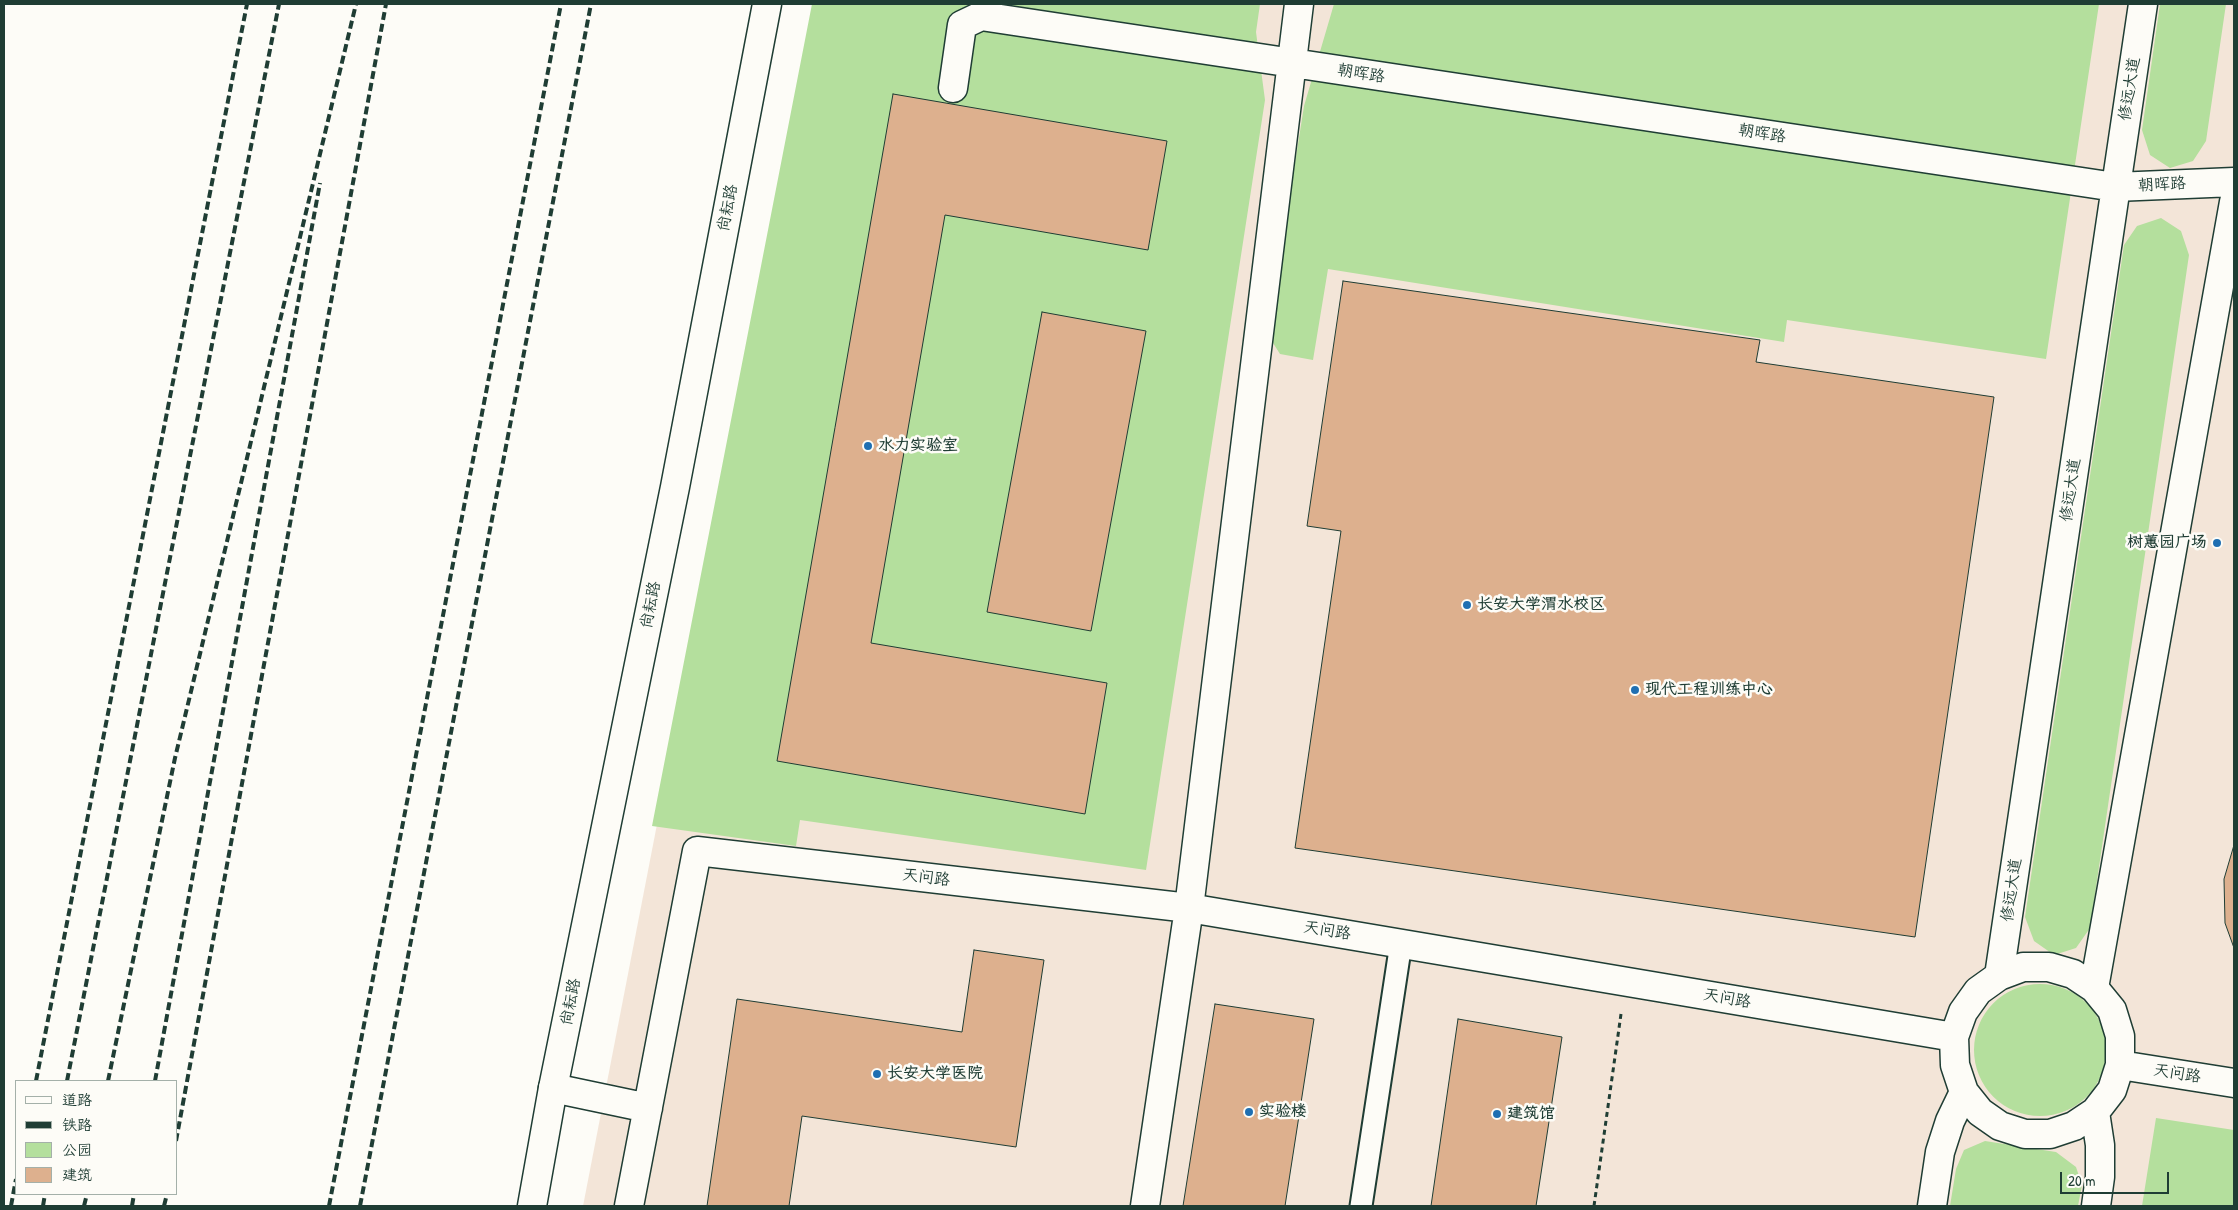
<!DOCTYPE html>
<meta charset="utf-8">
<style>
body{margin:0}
#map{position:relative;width:2238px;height:1210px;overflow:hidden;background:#fdfcf7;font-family:"Patrick Hand","LXGW WenKai TC",sans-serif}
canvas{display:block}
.frame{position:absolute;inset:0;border:5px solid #1f3d34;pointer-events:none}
.legend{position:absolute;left:15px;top:1080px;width:162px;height:115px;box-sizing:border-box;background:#fdfcf7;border:1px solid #a4b0a9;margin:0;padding:6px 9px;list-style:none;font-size:15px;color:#1f3d34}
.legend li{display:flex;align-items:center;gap:10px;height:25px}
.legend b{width:25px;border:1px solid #a4b0a9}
.scale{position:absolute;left:2060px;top:1172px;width:109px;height:22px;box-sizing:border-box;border:2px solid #1f3d34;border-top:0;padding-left:6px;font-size:15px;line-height:18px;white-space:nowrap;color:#1f3d34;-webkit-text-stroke:4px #fdfcf7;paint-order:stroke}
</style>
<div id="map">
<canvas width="2238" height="1210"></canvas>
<div class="frame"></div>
<ul class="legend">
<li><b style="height:6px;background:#fdfcf7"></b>道路</li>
<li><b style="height:6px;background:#1f3d34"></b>铁路</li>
<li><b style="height:14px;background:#b4df9d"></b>公园</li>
<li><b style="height:14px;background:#ddb08e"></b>建筑</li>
</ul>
<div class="scale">20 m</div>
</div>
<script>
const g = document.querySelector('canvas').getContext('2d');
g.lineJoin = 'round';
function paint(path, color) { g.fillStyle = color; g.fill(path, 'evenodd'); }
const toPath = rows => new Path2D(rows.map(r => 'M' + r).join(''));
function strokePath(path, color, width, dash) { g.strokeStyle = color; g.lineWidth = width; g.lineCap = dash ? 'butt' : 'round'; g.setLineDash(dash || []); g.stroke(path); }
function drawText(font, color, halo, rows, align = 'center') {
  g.font = font + ' "Patrick Hand","LXGW WenKai TC",sans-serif'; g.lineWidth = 5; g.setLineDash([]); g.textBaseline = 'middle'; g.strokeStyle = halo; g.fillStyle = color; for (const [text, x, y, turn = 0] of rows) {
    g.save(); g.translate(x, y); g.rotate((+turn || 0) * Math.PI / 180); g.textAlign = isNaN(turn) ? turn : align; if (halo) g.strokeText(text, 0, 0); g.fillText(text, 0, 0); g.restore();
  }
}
paint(toPath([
 [816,4,2234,4,2234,1206,583,1206]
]), '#f3e5d8');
paint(toPath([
 [812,4,1260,4,1256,32,1265,100,1146,870,800,820,796,846,652,826],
 [1334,4,2099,4,2046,359,1787,320,1784,342,1328,269,1313,360,1280,354,1268,335,1304,106],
 [2160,4,2226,4,2206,141,2193,161,2170,168,2150,155,2142,130],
 [2161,218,2181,231,2189,255,2090,928,2076,948,2054,955,2034,941,2025,917,2124,245,2137,226],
 '1974 1050a66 66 0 1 1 132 0a66 66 0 1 1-132 0Z',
 [2156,1118,2234,1130,2234,1206,2142,1206],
 [1985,1141,2056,1152,2076,1167,2082,1185,2078,1206,1950,1206,1956,1169,1964,1150]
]), '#b4df9d');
const building = toPath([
 [893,94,1167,141,1148,250,945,215,871,643,1107,683,1085,814,777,761,893,94],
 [1343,281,1760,340,1756,362,1994,397,1915,937,1295,848,1341,531,1307,526,1343,281],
 [1042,312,1146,331,1091,631,987,612,1042,312],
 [2234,845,2234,948,2225,923,2224,879,2234,845],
 [974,950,1044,960,1016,1147,802,1116,789,1206,707,1206,737,999,962,1032,974,950],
 [1215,1004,1314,1019,1285,1206,1183,1206,1215,1004],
 [1458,1019,1562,1037,1536,1206,1431,1206,1458,1019]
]);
paint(building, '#ddb08e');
strokePath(building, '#1f3d34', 1);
const lane = toPath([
 [1361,1206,1401,943]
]);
const street = toPath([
 [953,88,962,25,981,16,2115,187,2234,182],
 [1999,976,2143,4],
 [2094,988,2234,202],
 [2120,1065,2234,1083],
 [553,1088,648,1108],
 [2095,1112,2100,1145,2100,1177,2096,1206],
 [629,1206,697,851,1189,908,1954,1037],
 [1145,1206,1189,908,1299,4],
 [1932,1206,1940,1152,1950,1121,1964,1092,1955,1065,1954,1037,1963,1012,1978,991,1999,976,2023,967,2049,967,2073,974,2094,988,2112,1010,2120,1036,2120,1065,2112,1090,2095,1112,2074,1126,2050,1134,2025,1134,2000,1126,1980,1112,1964,1092]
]);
const secondary = toPath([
 [532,1206,553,1088,675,487,767,4]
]);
strokePath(lane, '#1f3d34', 25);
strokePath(street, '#1f3d34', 31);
strokePath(secondary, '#1f3d34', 31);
strokePath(toPath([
 [1594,1206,1621,1014]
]), '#1f3d34', 3, [5, 4]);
strokePath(lane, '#fdfcf7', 21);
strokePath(street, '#fdfcf7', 28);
strokePath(secondary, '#fdfcf7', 28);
strokePath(toPath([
 [36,1081,247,4],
 [67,1081,279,4],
 [108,1081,175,758,356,4],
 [155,1081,320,183],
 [176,1141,386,4],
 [11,1206,16,1179],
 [43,1206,45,1194],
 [84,1206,87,1194],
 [132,1206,134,1194],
 [164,1206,167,1194],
 [329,1206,561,4],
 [360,1206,591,4]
]), '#1f3d34', 4, [8, 4]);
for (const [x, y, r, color] of [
 [868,446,5,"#1f6fb2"],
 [2217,543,5,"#1f6fb2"],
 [1467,605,5,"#1f6fb2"],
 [1635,690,5,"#1f6fb2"],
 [877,1074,5,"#1f6fb2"],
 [1249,1112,5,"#1f6fb2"],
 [1497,1114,5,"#1f6fb2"]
]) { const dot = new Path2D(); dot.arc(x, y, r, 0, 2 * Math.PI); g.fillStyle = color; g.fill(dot); strokePath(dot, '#fdfcf7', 2); }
drawText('16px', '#1f3d34', '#fdfcf7', [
 ["朝晖路",1361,74,9],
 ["修远大道",2130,89,-81],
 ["朝晖路",1762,134,9],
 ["朝晖路",2162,185,-3],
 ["尚耘路",728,208,-79],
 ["修远大道",2071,490,-82],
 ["尚耘路",651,605,-79],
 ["天问路",926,878,7],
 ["修远大道",2012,890,-82],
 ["天问路",1327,931,9],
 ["天问路",1727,999,10],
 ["尚耘路",571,1002,-79],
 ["天问路",2177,1074,9]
]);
drawText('bold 16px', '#1f3d34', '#fdfcf7', [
 ["水力实验室",878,446],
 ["树蕙园广场",2207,543,"right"],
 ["长安大学渭水校区",1477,605],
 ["现代工程训练中心",1645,690],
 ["长安大学医院",887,1074],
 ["实验楼",1259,1112],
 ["建筑馆",1507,1114]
], 'left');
</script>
